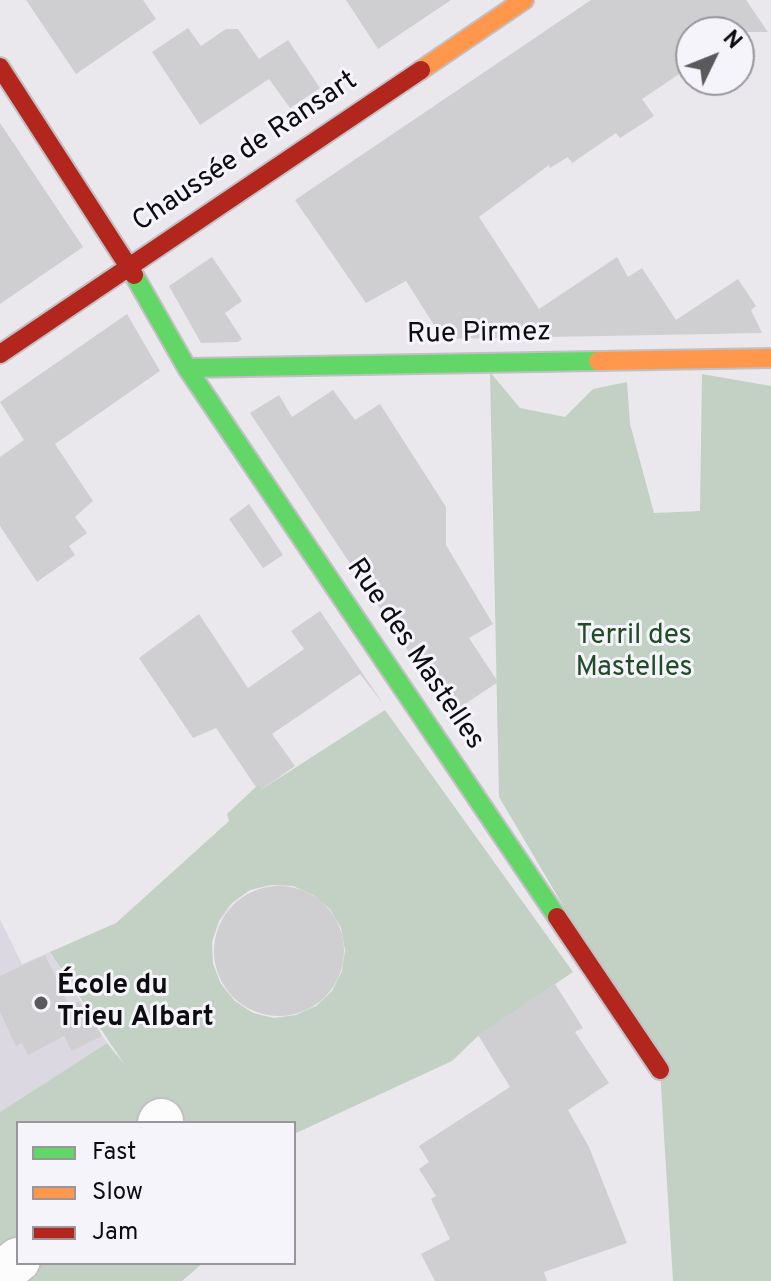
<!DOCTYPE html>
<meta charset="utf-8">
<style>
body{margin:0}
#map{position:relative;width:771px;height:1281px;overflow:hidden;background:#eae8ec;font-family:Overpass,sans-serif}
canvas{display:block}
.legend{position:absolute;left:16px;top:1121px;width:280px;height:144px;box-sizing:border-box;background:#f6f4fb;border:2px solid #99979d;margin:0;padding:10px 14px;list-style:none;font-size:24px;color:#0d0c0f}
.legend li{display:flex;align-items:center;gap:16px;height:40px}
.legend b{width:40px;border:2px solid #99979d}
.north{position:absolute;left:675px;top:16px;width:80px;height:80px;box-sizing:border-box;background:#f6f4fb;border:2px solid #99979d;border-radius:50%;rotate:47deg;font-size:22px;font-weight:700;line-height:32px;text-align:center;color:#0d0c0f}
.north::after{content:'';display:block;margin:auto;width:28px;height:36px;background:#5a595c;clip-path:polygon(50% 0,100% 100%,50% 72%,0 100%)}
</style>
<div id="map">
<canvas width="771" height="1281"></canvas>
<ul class="legend">
<li><b style="height:10px;background:#63d668"></b>Fast</li>
<li><b style="height:10px;background:#ff974d"></b>Slow</li>
<li><b style="height:10px;background:#b3261e"></b>Jam</li>
</ul>
<div class="north">N</div>
</div>
<script>
const g = document.querySelector('canvas').getContext('2d');
g.lineJoin = 'round';
function paint(path, color) { g.fillStyle = color; g.fill(path, 'evenodd'); }
const toPath = rows => new Path2D(rows.map(r => 'M' + r).join(''));
function strokePath(path, color, width, dash) { g.strokeStyle = color; g.lineWidth = width; g.lineCap = dash ? 'butt' : 'round'; g.setLineDash(dash || []); g.stroke(path); }
function drawText(font, color, halo, rows, align = 'center') {
  g.font = font + ' Overpass,sans-serif'; g.lineWidth = 6; g.setLineDash([]); g.textBaseline = 'middle'; g.strokeStyle = halo; g.fillStyle = color; for (const [text, x, y, turn = 0] of rows) {
    g.save(); g.translate(x, y); g.rotate((+turn || 0) * Math.PI / 180); g.textAlign = isNaN(turn) ? turn : align; if (halo) g.strokeText(text, 0, 0); g.fillText(text, 0, 0); g.restore();
  }
}
paint(toPath([
 [0,919,22,964,50,952,107,1043,0,1112]
]), '#dcd8e2');
paint(toPath([
 [490,372,520,408,565,417,593,389,627,382,630,424,654,513,700,511,702,374,771,386,771,1281,673,1281,660,1070,499,797],
 [385,710,573,972,478,1036,452,1061,294,1134,294,1123,18,1123,18,1263,203,1263,182,1281,0,1281,0,1112,107,1043,124,1064,50,952,116,923,229,821,227,814,259,784,262,789],
 [271,885,293,886,313,895,330,909,341,928,345,950,342,971,332,991,316,1006,296,1015,274,1018,253,1013,235,1001,221,984,213,964,212,942,219,921,232,903,250,890]
]), '#c2d1c4');
paint(toPath([
 [26,0,143,0,156,19,76,74],
 [346,0,451,0,378,49],
 [591,0,746,0,768,32,691,32,691,66,642,99,654,116,620,138,616,133,572,163,568,157,550,168,549,165,479,217,539,309,617,257,628,277,642,268,676,320,738,279,756,306,751,310,762,333,443,339,406,281,366,303,295,200],
 [188,28,201,46,226,29,238,29,259,59,288,40,320,88,290,108,269,79,200,125,152,52],
 [0,123,83,247,0,304],
 [212,257,242,301,225,313,242,339,238,342,201,343,169,286],
 [127,314,160,371,55,444,93,501,75,517,87,533,69,546,75,555,37,582,0,526,0,457,24,440,0,402],
 [333,390,355,420,380,404,446,507,446,545,493,624,469,638,498,682,450,714,250,413,279,395,292,417],
 [249,504,283,555,263,568,229,519],
 [320,611,384,705,360,674,272,734,295,766,262,789,259,784,256,787,216,728,193,738,139,658,199,614,248,688,304,649,291,631],
 '214 951a65 65 0 1 1 130 0a65 65 0 1 1-130 0Z',
 [45,955,70,1007,79,1001,102,1036,72,1051,64,1036,28,1055,22,1043,16,1046,0,1012,0,976],
 [555,984,583,1028,575,1032,609,1083,568,1110,589,1147,627,1243,544,1272,547,1281,435,1281,421,1254,450,1239,431,1199,436,1196,419,1169,429,1162,419,1146,510,1087,478,1035]
]), '#cfced1');
const street = toPath([
 [160,1123,161,1121],
 [0,1274,18,1260]
]);
const fast = toPath([
 [134,275,187,368,557,917],
 [187,368,598,361]
]);
const slow = toPath([
 [421,70,524,0],
 [598,361,771,358]
]);
const jam = toPath([
 [0,67,134,275],
 [0,354,421,70],
 [557,917,660,1070]
]);
strokePath(street, '#c1c0c3', 48);
strokePath(fast, '#c1c0c3', 22);
strokePath(slow, '#c1c0c3', 22);
strokePath(jam, '#c1c0c3', 22);
strokePath(street, '#fcfcfc', 44);
strokePath(fast, '#63d668', 18);
strokePath(slow, '#ff974d', 18);
strokePath(jam, '#b3261e', 18);
for (const [x, y, r, color] of [
 [41,1003,8,"#5a595c"]
]) { const dot = new Path2D(); dot.arc(x, y, r, 0, 2 * Math.PI); g.fillStyle = color; g.fill(dot); strokePath(dot, '#f6f4fb', 3); }
drawText('28px', '#0d0c0f', '#f6f4fb', [
 ["Chaussée de Ransart",246,153,-34],
 ["Rue Pirmez",479,335,-1],
 ["Rue des Mastelles",414,655,56]
]);
drawText('28px', '#214d26', '#f6f4fb', [
 ["Terril des",634,637],
 ["Mastelles",634,669]
]);
drawText('bold 28px', '#0d0c0f', '#f6f4fb', [
 ["École du",57,987],
 ["Trieu Albart",57,1019]
], 'left');
</script>
